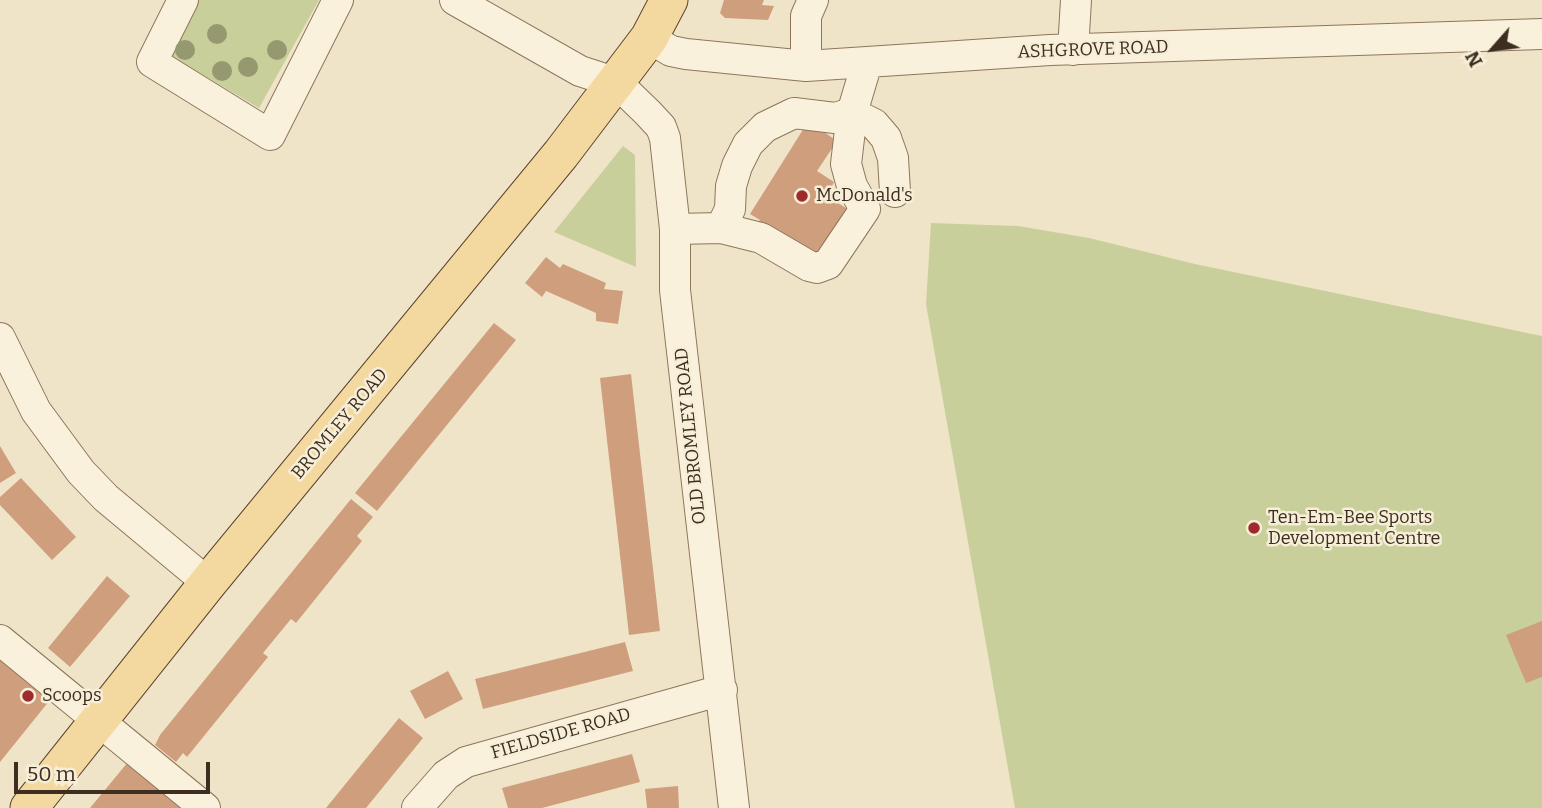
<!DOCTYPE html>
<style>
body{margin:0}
#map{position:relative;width:1542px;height:808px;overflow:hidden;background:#f0e4c8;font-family:Bitter,serif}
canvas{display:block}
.north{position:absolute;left:1458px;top:14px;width:70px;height:70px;-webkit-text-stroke:5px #f7eed8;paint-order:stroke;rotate:242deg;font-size:19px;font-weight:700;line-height:28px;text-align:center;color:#3d2e20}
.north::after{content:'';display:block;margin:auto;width:24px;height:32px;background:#3d2e20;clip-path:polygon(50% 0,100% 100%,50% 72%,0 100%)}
.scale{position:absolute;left:14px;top:762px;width:196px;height:32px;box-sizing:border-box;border:4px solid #3d2e20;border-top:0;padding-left:9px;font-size:21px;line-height:24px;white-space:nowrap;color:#3d2e20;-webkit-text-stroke:5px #f7eed8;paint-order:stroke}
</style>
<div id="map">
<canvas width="1542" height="808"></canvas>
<div class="north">N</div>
<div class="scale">50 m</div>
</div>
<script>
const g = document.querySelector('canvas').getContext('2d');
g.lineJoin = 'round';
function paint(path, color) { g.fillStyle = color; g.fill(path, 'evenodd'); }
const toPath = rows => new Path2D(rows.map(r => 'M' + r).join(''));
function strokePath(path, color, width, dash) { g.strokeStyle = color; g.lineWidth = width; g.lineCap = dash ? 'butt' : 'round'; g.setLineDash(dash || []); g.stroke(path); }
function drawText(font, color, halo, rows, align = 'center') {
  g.font = font + ' Bitter,serif'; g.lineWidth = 5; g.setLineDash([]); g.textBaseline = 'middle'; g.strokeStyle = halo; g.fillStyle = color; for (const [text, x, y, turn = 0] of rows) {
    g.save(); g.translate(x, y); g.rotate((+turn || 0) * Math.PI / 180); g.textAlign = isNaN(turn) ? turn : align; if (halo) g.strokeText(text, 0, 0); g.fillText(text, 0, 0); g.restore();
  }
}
paint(toPath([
 [195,0,319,0,259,108,166,53],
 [623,146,635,155,636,267,554,232],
 [931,223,1018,226,1089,238,1195,264,1542,336,1542,808,1015,808,926,304]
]), '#c9cf9b');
paint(toPath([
 [724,0,764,0,762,5,774,6,768,20,725,18,720,13],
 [817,127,837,141,817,171,834,182,827,196,854,213,825,258,754,228,760,220,750,214,804,128],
 [546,257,560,268,563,264,606,283,604,289,623,291,618,324,596,321,596,313,546,291,542,297,525,283],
 [494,323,516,340,377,511,355,493],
 [631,374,660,631,629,635,600,378],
 [0,446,16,473,0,483],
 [21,478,76,537,52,560,0,505,0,497],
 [351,499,373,517,357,536,362,541,296,623,291,619,263,653,268,657,187,757,183,753,176,762,155,745,160,735],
 [107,576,130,596,70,667,48,648],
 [1542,621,1542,677,1526,683,1506,635],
 [625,642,633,671,483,709,475,679],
 [0,660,50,700,0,762],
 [448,671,463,699,425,719,410,691],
 [399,718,423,738,366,808,326,808],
 [632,754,640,782,542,808,508,808,502,788],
 [128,762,184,808,90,808],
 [678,786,679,808,647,808,645,789]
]), '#cf9f7d');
const minor = toPath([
 [183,0,152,62,270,135,338,0],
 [455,0,580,71,617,83,648,113,661,127,665,138,675,229,675,290,734,808],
 [649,38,671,51,686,54,806,66,1050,50,1542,34],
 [1073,50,1076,0],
 [806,66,806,16,813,0],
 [721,228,761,238,809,266,817,268,828,264,865,209,852,186,846,164,852,113,874,124,886,138,893,158,895,192],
 [675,229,721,228,730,209,731,186,737,166,748,144,765,127,794,113,835,118,852,113,867,63],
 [0,338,36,411,81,472,106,498,208,583],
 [0,640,205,808],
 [417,808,446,775,466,762,722,690]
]);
const major = toPath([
 [29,808,208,583,561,154,649,38,669,0]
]);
strokePath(minor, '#8d765c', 32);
strokePath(major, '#5b4430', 39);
strokePath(minor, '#faf1dc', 30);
strokePath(major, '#f3d9a0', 37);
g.fillStyle = '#96986f';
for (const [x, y] of [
 [217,34],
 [185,50],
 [277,50],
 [248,67],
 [222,71]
]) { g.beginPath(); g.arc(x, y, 10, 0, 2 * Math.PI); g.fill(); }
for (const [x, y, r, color] of [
 [802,196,7,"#9e2a2b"],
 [1254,528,7,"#9e2a2b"],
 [28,696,7,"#9e2a2b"]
]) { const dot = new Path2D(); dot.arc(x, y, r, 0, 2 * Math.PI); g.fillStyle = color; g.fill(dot); strokePath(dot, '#f7eed8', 2.5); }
drawText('18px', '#3d2e20', '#f7eed8', [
 ["ASHGROVE ROAD",1093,50,-2],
 ["BROMLEY ROAD",340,424,-50],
 ["OLD BROMLEY ROAD",691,436,-96],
 ["FIELDSIDE ROAD",561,734,-16]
]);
drawText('18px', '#3d2e20', '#f7eed8', [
 ["McDonald's",816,196],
 ["Ten-Em-Bee Sports",1268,518],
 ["Development Centre",1268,539],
 ["Scoops",42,696]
], 'left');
</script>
